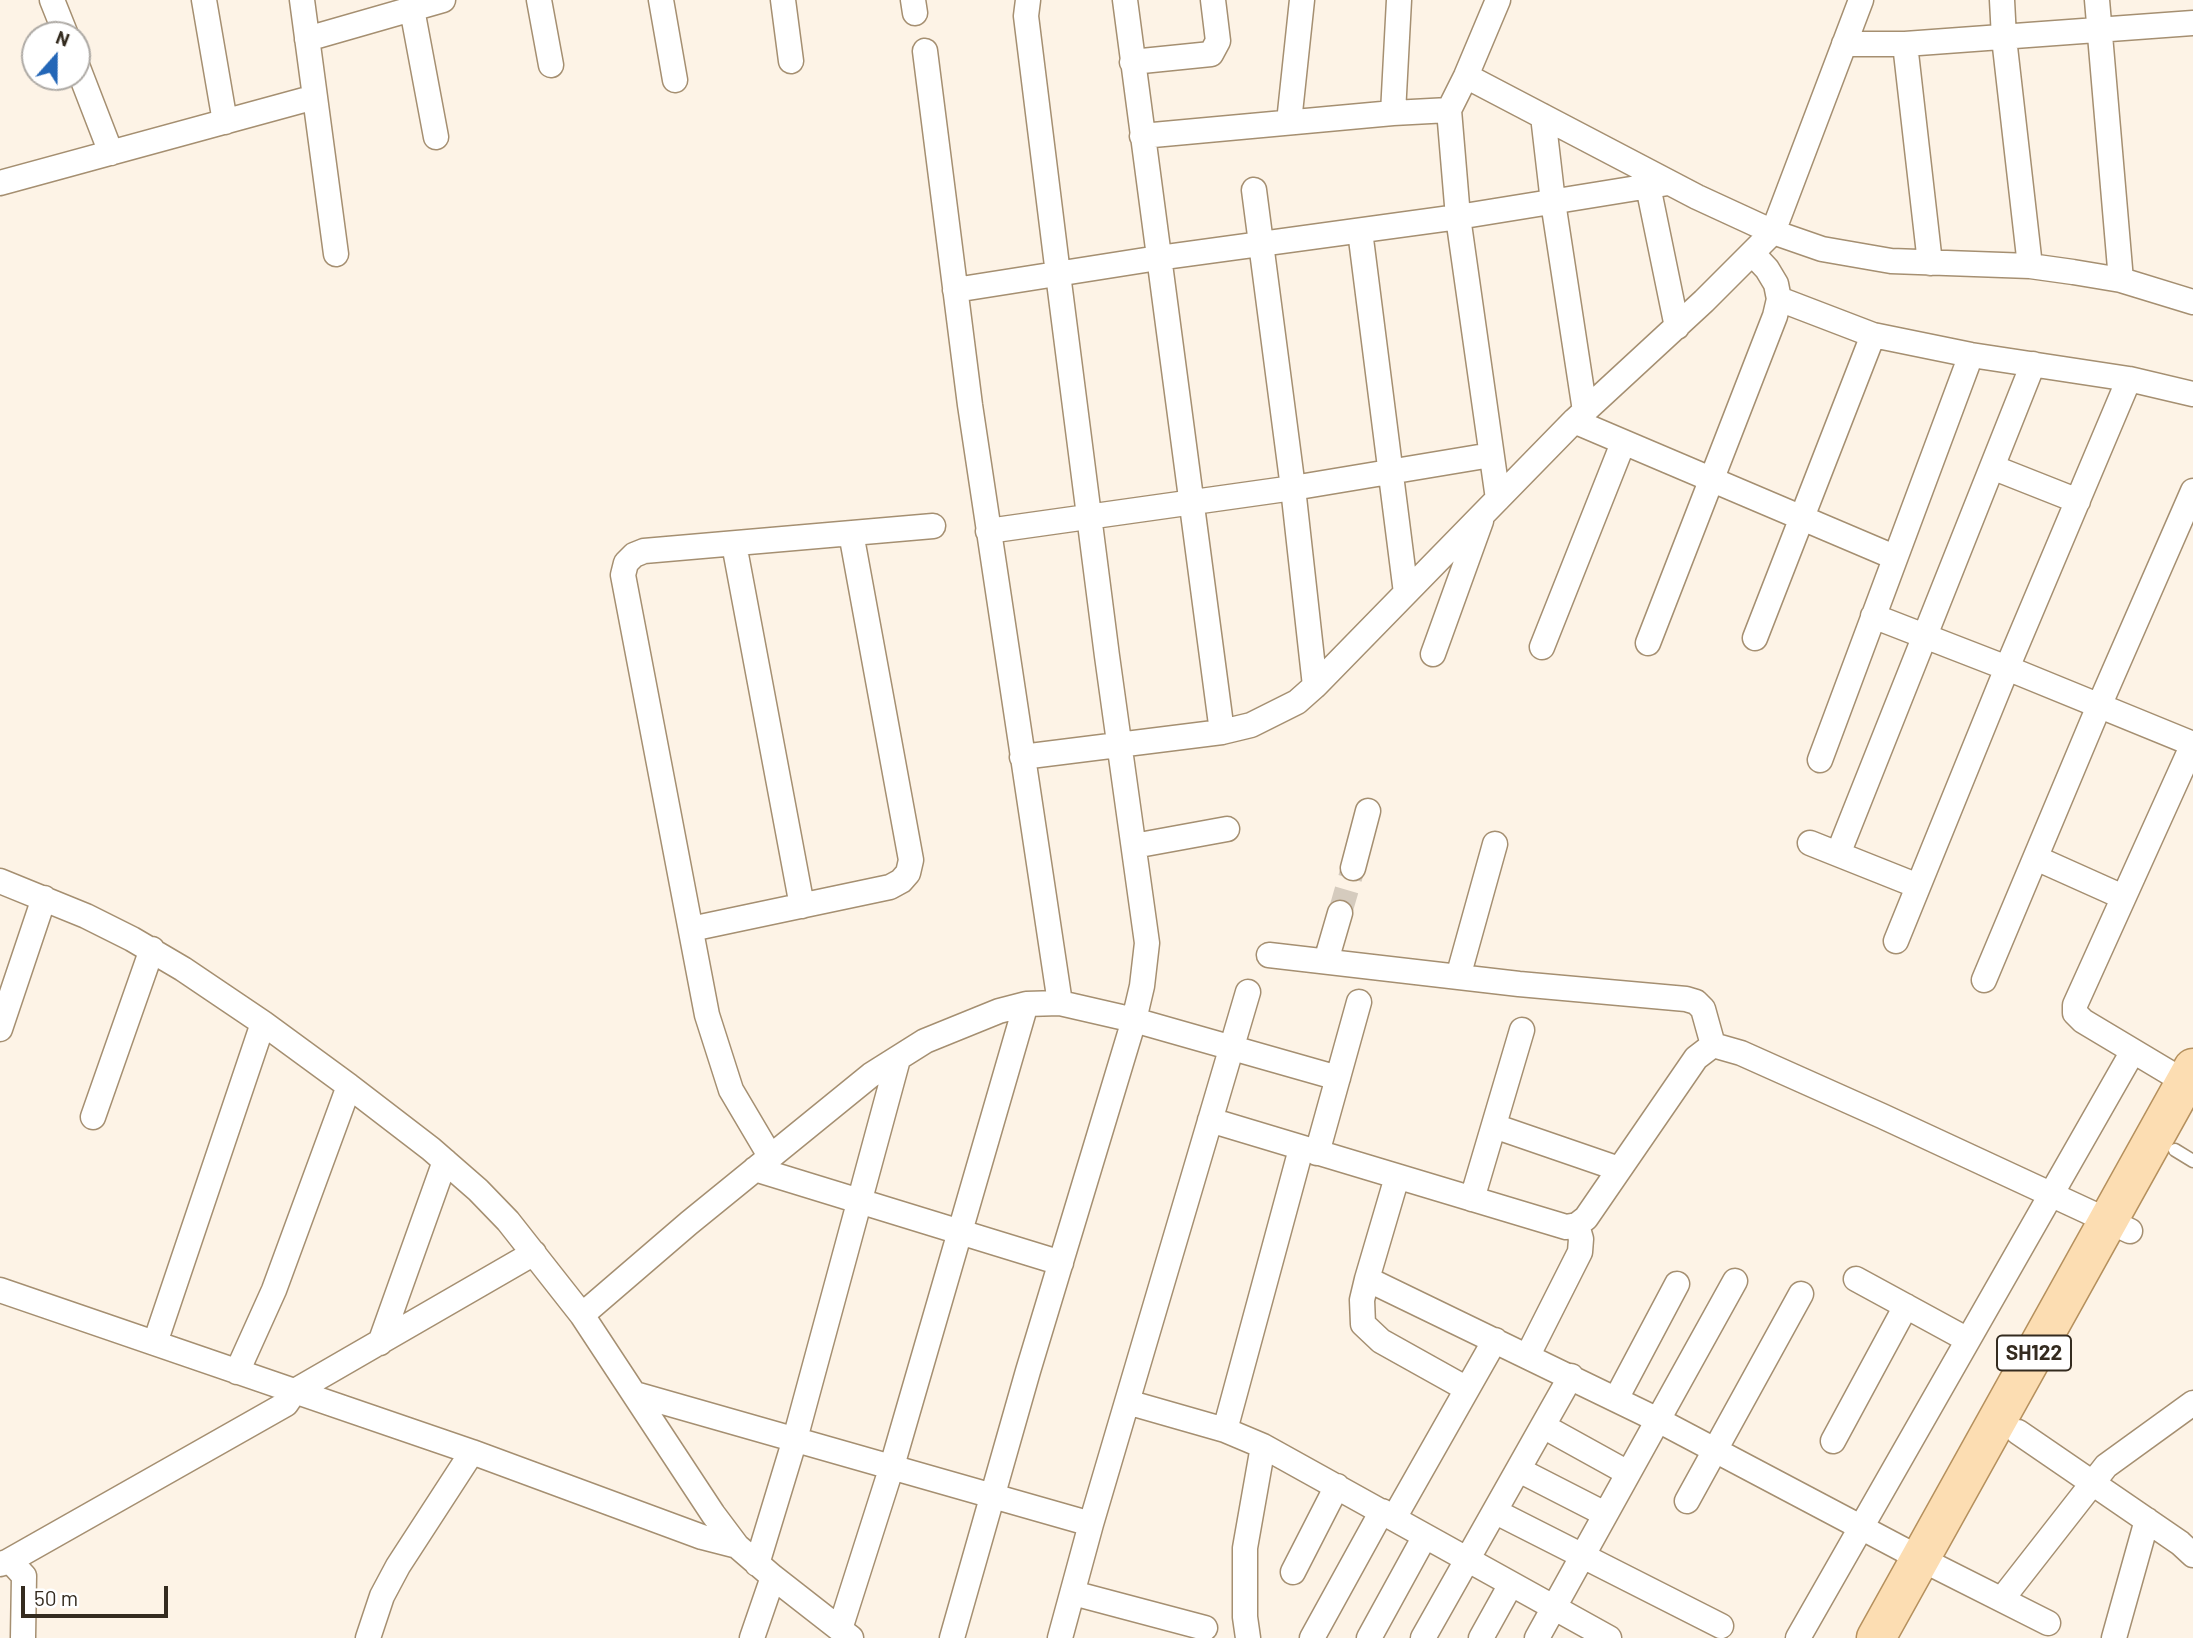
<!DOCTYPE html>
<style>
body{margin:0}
#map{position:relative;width:2193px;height:1638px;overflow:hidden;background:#fdf3e6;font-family:Barlow,sans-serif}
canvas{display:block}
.north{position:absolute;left:21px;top:21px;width:70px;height:70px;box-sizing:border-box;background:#fff;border:2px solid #aeaaa5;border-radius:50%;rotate:21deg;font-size:19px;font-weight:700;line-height:28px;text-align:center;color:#342b1f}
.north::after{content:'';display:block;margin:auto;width:24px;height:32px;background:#2366b7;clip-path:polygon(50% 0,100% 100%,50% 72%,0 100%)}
.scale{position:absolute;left:21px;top:1586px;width:147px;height:32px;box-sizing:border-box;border:4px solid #342b1f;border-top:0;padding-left:9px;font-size:21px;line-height:24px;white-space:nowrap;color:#342b1f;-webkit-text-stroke:5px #fff;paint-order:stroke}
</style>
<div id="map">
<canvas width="2193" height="1638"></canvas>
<div class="north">N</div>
<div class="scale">50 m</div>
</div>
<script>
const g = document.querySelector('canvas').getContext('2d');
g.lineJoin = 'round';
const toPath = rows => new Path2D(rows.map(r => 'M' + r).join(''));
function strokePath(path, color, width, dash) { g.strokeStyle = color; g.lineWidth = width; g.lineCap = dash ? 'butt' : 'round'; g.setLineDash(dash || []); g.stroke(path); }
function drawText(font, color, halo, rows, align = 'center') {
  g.font = font + ' Barlow,sans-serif'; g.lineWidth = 7; g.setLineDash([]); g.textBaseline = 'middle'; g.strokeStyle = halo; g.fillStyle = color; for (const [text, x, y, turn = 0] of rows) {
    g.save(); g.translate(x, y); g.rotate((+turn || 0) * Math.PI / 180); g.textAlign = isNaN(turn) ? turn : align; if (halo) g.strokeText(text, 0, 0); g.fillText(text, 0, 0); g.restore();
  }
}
strokePath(toPath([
 [1340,913,1353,868]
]), '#d5cbbe', 24, [24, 12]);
const lane = toPath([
 [2175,1150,2193,1161]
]);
const street = toPath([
 [52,0,66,35],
 [204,0,225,122],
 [302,0,336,254],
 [539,0,551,65],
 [661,0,675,80],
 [783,0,791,61],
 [913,0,915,13],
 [1125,0,1222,732],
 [1498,0,1466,76,1449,110,1458,217,1498,499],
 [2002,0,2004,38,2030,266],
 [2097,0,2121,280],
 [412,9,436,137],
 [307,39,443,0],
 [1844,44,1905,44,2193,23],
 [1905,44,1930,263],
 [925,51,970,405,1060,1003],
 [1132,62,1211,54,1218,41,1213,0],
 [77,65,111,153],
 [1466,76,1697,197,1773,232,1822,249,1891,261,2030,266,2073,272,2121,280,2193,302],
 [1393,113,1399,0],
 [1543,116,1553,202,1585,411],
 [1289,122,1302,0],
 [1142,136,1393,113,1449,110],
 [0,183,315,97],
 [1648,186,1677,327],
 [1254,190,1293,488,1315,686],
 [1360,231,1406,593],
 [955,290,1158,258,1458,217,1668,183],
 [1779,299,1873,335,1971,355,2129,379,2193,394],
 [1574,421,1894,557],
 [1992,467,2078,501],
 [988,531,1293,488,1491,455],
 [734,544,802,906],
 [1873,616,2007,668,2193,744],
 [1755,638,1873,335],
 [1648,643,1775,316,1779,299,1776,284,1767,269,1753,254],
 [1542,647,1623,443],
 [1433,654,1481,521],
 [1022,757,1222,732,1251,725,1297,702,1315,686,1574,421,1704,301,1773,232,1861,0],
 [1820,760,1971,355],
 [1810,843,1918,886],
 [1134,846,1227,829],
 [1838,854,2033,364],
 [2036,858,2123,897],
 [1353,868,1368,811],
 [0,881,86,916,132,939,183,969,263,1023,349,1086,431,1149,478,1190,508,1221,582,1315,713,1514,737,1546,773,1577,851,1638],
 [691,929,890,887,901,881,908,873,911,860,851,533],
 [1896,941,2007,668,2129,379],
 [1269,955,1519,984,1686,999,1696,1002,1703,1009,1713,1045],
 [1326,961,1340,913],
 [1458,977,1495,844],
 [1984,980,2099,706,2193,491],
 [0,1029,44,898],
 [2185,1082,2083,1021,2075,1013,2075,1005,2193,744],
 [93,1117,152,949],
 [1210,1120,1566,1227,1577,1225,1586,1218,1696,1058,1713,1045,1741,1053,1882,1116,2130,1231],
 [1494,1126,1619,1169],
 [1317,1153,1359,1002],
 [770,1156,731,1090,707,1015,623,575,626,563,634,555,644,551,933,526],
 [755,1169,1061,1263],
 [1397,1177,1367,1279,1362,1300,1363,1324,1381,1341,1467,1389],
 [1472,1199,1522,1030],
 [1367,1279,1658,1420,1919,1558,2048,1623],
 [1856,1279,1968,1340],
 [0,1290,472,1452,702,1537,737,1546],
 [582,1315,689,1223,871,1075,925,1041,999,1011,1026,1004,1060,1003,1134,1020,1338,1078],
 [155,1343,263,1023],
 [380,1343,445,1161],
 [1528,1355,1580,1252,1581,1239,1577,1225],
 [237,1372,274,1290,349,1086],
 [635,1394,1091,1524],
 [1616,1399,1677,1284],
 [1127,1402,1225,1430,1263,1446,1609,1638],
 [1543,1426,1628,1473],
 [1225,1430,1301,1149],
 [2018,1432,2180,1543,2193,1555],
 [1833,1441,1906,1306],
 [1519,1470,1605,1514],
 [1687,1501,1801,1294],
 [1496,1512,1721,1626],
 [1394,1518,1495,1340],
 [7,1562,286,1404,295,1391,534,1253],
 [0,1564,7,1562,13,1564,24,1576,23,1638],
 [757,1564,795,1439,898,1059],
 [1293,1572,1337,1486],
 [1073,1593,1205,1628],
 [2002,1599,2106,1466,2193,1403],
 [840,1629,892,1466,1026,1004],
 [368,1638,382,1596,398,1566,472,1452],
 [752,1638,773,1577],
 [952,1638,1028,1371,1134,1020,1142,986,1147,943,1107,656,1058,274,1026,16,1028,0],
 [1060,1638,1091,1524,1248,992],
 [1248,1638,1245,1617,1245,1548,1263,1446],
 [1312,1638,1382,1511],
 [1369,1638,1425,1536],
 [1423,1638,1571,1376],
 [1481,1638,1511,1584],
 [1537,1638,1735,1281],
 [1798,1638,2133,1051],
 [2114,1638,2147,1520]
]);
const primary = toPath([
 [1876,1638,2193,1068]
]);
strokePath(lane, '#a58f71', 15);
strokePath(street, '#a58f71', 27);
strokePath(primary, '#b5905d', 41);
strokePath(lane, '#fff', 12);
strokePath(street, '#fff', 24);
strokePath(primary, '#fcddb2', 38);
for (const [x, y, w] of [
 [2034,1353,74]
]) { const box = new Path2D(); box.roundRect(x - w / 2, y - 17.5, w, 35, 5); g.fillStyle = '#fff'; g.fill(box); strokePath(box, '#342b1f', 2); }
drawText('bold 21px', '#342b1f', null, [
 ["SH122",2034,1353]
]);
</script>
